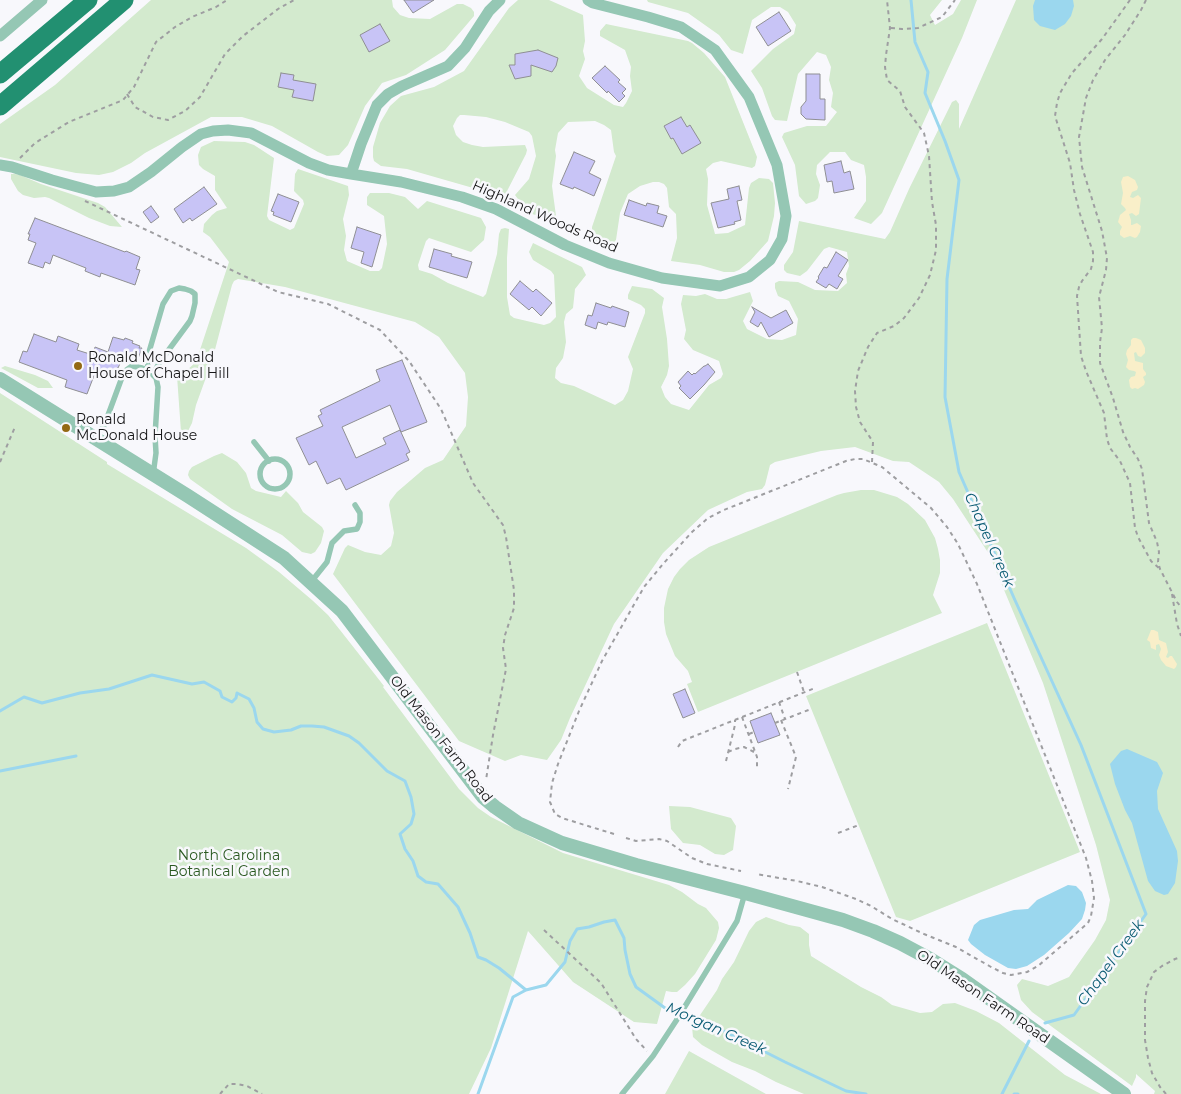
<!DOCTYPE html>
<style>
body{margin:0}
canvas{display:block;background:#f8f8fc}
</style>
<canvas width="1181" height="1094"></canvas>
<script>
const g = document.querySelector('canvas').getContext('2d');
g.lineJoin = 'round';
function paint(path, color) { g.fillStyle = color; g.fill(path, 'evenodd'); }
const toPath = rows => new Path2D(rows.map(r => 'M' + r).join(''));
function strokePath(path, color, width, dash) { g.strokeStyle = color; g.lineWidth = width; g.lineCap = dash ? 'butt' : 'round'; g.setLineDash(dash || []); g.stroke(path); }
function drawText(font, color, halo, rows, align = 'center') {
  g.font = font + ' Montserrat,sans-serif'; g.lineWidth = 5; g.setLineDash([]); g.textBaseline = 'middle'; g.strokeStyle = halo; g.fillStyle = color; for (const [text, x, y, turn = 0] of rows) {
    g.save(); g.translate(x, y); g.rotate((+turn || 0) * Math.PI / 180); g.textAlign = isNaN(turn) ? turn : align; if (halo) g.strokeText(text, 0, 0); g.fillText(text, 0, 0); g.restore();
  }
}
paint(toPath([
 [151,0,392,0,393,7,400,15,409,18,430,19,457,4,463,4,471,8,474,12,474,16,445,50,406,75,382,83,365,106,348,145,339,155,327,156,318,152,272,126,242,117,211,117,145,153,131,163,113,172,99,175,76,173,0,157,0,124,55,85],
 [518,0,549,0,583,15,585,41,583,51,585,59,579,76,587,88,614,105,623,107,626,103,632,91,630,76,631,67,625,50,600,36,600,31,606,24,688,41,692,43,704,53,725,77,757,157,755,166,752,168,721,161,713,163,706,169,708,179,707,205,715,234,728,233,745,225,749,188,751,183,759,178,769,179,773,183,775,203,774,216,768,241,750,261,739,270,734,272,724,272,700,265,671,261,677,238,676,214,669,207,667,188,664,184,659,182,653,182,640,186,628,194,620,213,616,240,613,244,607,245,595,241,592,238,592,227,616,156,614,152,611,130,604,125,595,121,568,122,558,133,555,150,556,156,552,186,556,216,552,219,528,213,515,195,529,179,536,156,532,136,529,132,505,122,486,117,464,115,460,115,457,118,453,126,456,135,463,142,472,145,483,147,525,145,527,150,526,154,505,195,494,194,407,169,381,166,374,161,373,157,373,147,380,123,390,106,401,96,434,87,464,71,509,8],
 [647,0,942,0,930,15,935,25,953,14,961,0,977,0,962,38,882,213,871,224,854,218,866,201,866,177,864,165,851,160,845,152,830,152,817,165,816,174,820,185,818,198,815,201,806,204,799,196,795,165,782,137,784,133,807,126,826,126,837,112,831,107,833,93,829,80,831,67,826,55,817,52,798,74,787,121,775,120,772,116,762,88,751,71,773,49,794,34,796,25,788,12,780,7,771,7,752,20,743,54,731,50,719,35,688,13,648,2],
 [1016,0,1181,0,1181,1094,1154,1094,1155,1091,1136,1074,1136,1077,1132,1086,1032,1012,1021,1000,1017,985,1022,979,1048,986,1069,977,1095,940,1106,920,1110,900,1096,845,1043,683,989,554,953,499,939,482,909,462,893,461,855,447,821,451,775,462,770,465,765,485,762,489,747,492,708,510,663,553,614,624,570,718,561,740,547,760,521,755,505,761,459,741,333,574,345,548,348,545,365,552,381,555,391,546,394,533,389,505,390,501,397,492,425,468,443,460,466,426,468,397,465,373,439,337,415,322,285,287,238,279,234,281,232,285,212,361,196,405,192,423,188,431,184,434,181,432,177,376,186,371,196,362,229,262,210,237,203,232,204,224,212,215,217,211,227,208,215,190,215,176,203,169,199,165,198,155,201,147,214,141,245,142,254,145,274,158,267,216,269,220,290,230,294,228,304,204,303,200,294,191,295,174,298,169,348,186,349,195,343,219,346,236,344,250,347,261,370,271,379,271,382,268,387,244,384,216,367,205,367,197,370,193,389,193,405,197,418,209,427,201,481,218,486,227,484,240,471,252,429,238,426,241,418,265,419,270,432,274,448,283,483,297,486,294,497,254,499,234,501,229,505,228,509,229,507,258,507,297,510,315,514,318,544,325,550,323,556,317,554,275,551,271,533,260,529,252,533,243,582,267,586,275,575,289,573,308,566,314,564,322,566,342,563,358,556,368,555,378,561,383,574,386,615,405,623,400,628,391,633,369,628,357,645,313,645,309,641,305,628,299,628,295,632,286,652,289,664,298,662,307,667,339,669,366,667,375,661,387,665,397,671,404,689,410,709,385,721,378,723,374,719,361,693,350,684,339,686,330,681,304,683,295,696,296,705,294,717,299,726,299,750,292,753,301,743,321,747,329,767,339,782,340,796,335,798,319,789,301,778,296,775,288,775,283,779,281,798,282,815,290,838,291,847,283,846,274,849,266,847,252,829,247,824,249,807,271,800,276,787,273,784,270,784,265,793,252,799,221,885,239,890,232,909,189,952,102,956,100,959,104,959,129],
 [11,174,15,174,20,175,41,184,98,203,105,207,122,227,110,226,89,218,49,198,45,197,34,198,23,195,18,191,11,179],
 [5,366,35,375,48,381,53,388,38,388,1,368],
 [0,393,107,462,107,464,246,548,279,572,312,600,328,615,340,630,384,686,383,687,459,789,478,808,491,817,563,853,669,885,682,892,698,904,706,908,718,922,719,928,716,940,695,974,685,985,677,992,672,992,666,991,657,1024,634,1022,573,982,528,931,491,1048,469,1094,0,1094],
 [222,453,237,462,246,473,251,488,256,491,281,497,286,491,298,503,303,512,322,527,324,531,321,543,315,552,311,554,302,552,282,535,232,509,190,479,188,475,189,471,192,467,214,456],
 [861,490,874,490,897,497,908,504,925,520,935,538,938,549,940,560,940,573,933,595,942,613,698,712,687,684,692,682,688,671,675,656,666,634,664,622,664,608,668,589,674,577,680,569,689,560,709,547,837,495,844,493],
 [987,623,1080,852,910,921,896,917,806,696],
 [669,806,690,807,731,818,736,826,733,850,724,855,715,854,700,845,683,843,671,829],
 [766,917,789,925,800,927,809,934,809,945,811,956,861,987,881,997,892,1005,920,1013,932,1012,943,1004,955,1003,976,1011,999,1023,1065,1075,1101,1094,804,1094,776,1082,755,1071,732,1062,702,1045,693,1037,692,1027,717,990,722,979,734,962,749,931,756,922],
 [689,1051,766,1094,665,1094]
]), '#d3eace');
paint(toPath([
 [1128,176,1135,180,1138,187,1137,190,1132,192,1130,197,1133,198,1138,195,1141,198,1139,214,1136,216,1132,213,1129,214,1131,220,1131,225,1132,225,1137,223,1141,226,1140,232,1137,237,1135,238,1130,236,1124,238,1120,235,1120,231,1122,227,1118,222,1120,215,1126,210,1125,208,1121,204,1123,193,1121,182,1123,177],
 [1133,338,1136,338,1141,340,1145,348,1145,353,1141,357,1138,356,1136,352,1134,353,1135,361,1143,363,1143,369,1146,373,1146,375,1143,377,1145,382,1144,385,1138,389,1135,388,1132,389,1130,387,1129,380,1131,377,1135,376,1136,372,1134,371,1129,370,1126,367,1128,360,1126,354,1127,350,1131,345,1131,340],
 [1151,630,1154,630,1158,632,1159,640,1166,643,1168,652,1166,657,1168,658,1170,656,1172,656,1177,664,1176,667,1174,669,1166,666,1161,660,1159,655,1161,649,1159,644,1156,645,1156,650,1151,648,1150,642,1147,640]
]), '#f9efc9');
paint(toPath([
 [1035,0,1073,0,1074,6,1071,16,1065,24,1055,30,1040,26,1034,20,1033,6],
 [1127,749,1157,762,1163,773,1157,791,1158,809,1177,851,1178,861,1175,883,1168,894,1164,895,1155,891,1148,881,1132,823,1125,810,1115,784,1110,764,1121,751],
 [1068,885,1076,886,1082,892,1086,903,1085,910,1082,919,1069,933,1044,955,1027,966,1016,969,1008,968,985,955,971,944,968,940,974,925,980,920,1014,910,1028,909,1037,900]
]), '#9bd7ee');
strokePath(toPath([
 [911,0,915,42,928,72,925,93,945,141,959,180,947,279,945,397,959,472,1014,598,1081,745,1146,914,1074,1015,1045,1023],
 [0,711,24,697,42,703,80,693,109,689,152,675,192,684,204,682,220,691,222,697,232,702,236,698,237,693,249,699,254,708,257,722,263,729,274,732,291,730,301,726,312,726,324,727,349,736,359,743,387,771,405,781,411,797,414,814,411,824,400,834,405,849,413,861,418,876,426,882,438,884,458,907,470,933,478,957,486,960,499,968,526,990],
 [0,771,76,756],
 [478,1094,513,997,526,990,546,985,565,962,570,941,577,929,589,927,604,922,615,920,624,938,625,950,630,974,636,987,665,1008,710,1024,785,1062,846,1091,866,1094],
 [1002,1094,1029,1041],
 [1014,1094,1018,1094]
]), '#9bd7ee', 3);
const building = toPath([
 [404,0,434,0,413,13,404,0],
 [779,12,791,31,768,46,756,27,779,12],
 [380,24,390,41,369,52,360,35,380,24],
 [538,50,558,58,556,66,552,72,531,65,531,76,515,79,509,65,515,65,515,54,538,50],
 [605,66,620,80,618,82,626,89,622,93,625,96,619,102,608,91,607,93,592,78,605,66],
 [281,73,294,75,293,80,316,84,313,101,292,97,294,90,278,87,281,73],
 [806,74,820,74,820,99,825,99,825,120,806,119,801,114,801,107,806,101,806,74],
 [681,117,687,127,690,125,701,143,682,154,673,138,671,139,664,126,681,117],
 [574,152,595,161,589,173,601,179,594,196,574,187,573,189,560,184,574,152],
 [841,161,844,173,850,171,854,189,834,193,832,181,827,182,824,165,841,161],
 [739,186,742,200,737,201,741,220,734,222,735,224,718,228,711,203,729,199,727,189,739,186],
 [204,187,217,204,192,221,190,218,183,223,174,209,204,187],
 [278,194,299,202,291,222,273,215,274,212,271,211,278,194],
 [629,200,646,206,647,203,659,206,657,213,667,216,663,227,624,215,629,200],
 [151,206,159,217,151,223,143,212,151,206],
 [35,218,125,252,126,251,140,257,136,269,140,270,135,285,101,273,100,277,85,271,86,268,53,255,50,264,45,262,43,268,28,263,36,243,28,240,30,234,28,234,35,218],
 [357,227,381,235,372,267,361,263,364,252,351,248,357,227],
 [434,249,452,254,451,256,472,262,467,278,429,267,434,249],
 [836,252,848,260,838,276,843,279,837,289,829,284,826,288,816,282,819,278,818,277,824,267,827,268,836,252],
 [520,281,533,292,536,289,552,303,541,316,532,307,529,310,510,294,520,281],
 [596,303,611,308,612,306,629,312,625,327,608,322,607,325,598,322,596,329,585,325,588,315,592,316,596,303],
 [752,307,771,318,786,310,793,323,769,337,761,322,758,327,750,322,755,312,752,307],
 [34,334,56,342,58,336,79,344,77,350,93,355,95,347,108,352,113,337,124,340,125,338,133,341,132,343,140,346,139,348,142,348,137,361,135,360,135,361,123,357,118,368,117,368,115,374,102,375,95,373,87,394,65,387,67,380,19,362,23,351,27,352,34,334],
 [402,360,427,422,401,432,390,405,342,427,356,458,386,444,383,438,400,430,410,452,406,454,409,460,346,490,340,478,327,484,316,461,309,465,296,438,323,426,318,416,322,414,320,410,380,381,376,370,402,360],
 [708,364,715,372,704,385,690,399,679,388,681,386,678,382,688,371,692,375,694,373,695,374,704,366,705,366,708,364],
 [685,689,695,713,683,718,673,694,685,689],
 [771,713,780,735,758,743,750,721,771,713]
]);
paint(building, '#c8c4f6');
strokePath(building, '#8f8f93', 1);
strokePath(toPath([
 [1130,0,1102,39,1072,73,1060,93,1057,103,1055,116,1070,163,1074,190,1080,214,1093,252,1093,261,1091,269,1082,281,1079,287,1077,296,1081,356,1086,371,1104,413,1107,439,1110,448,1120,461,1130,483,1135,528,1138,537,1151,561,1160,569],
 [1146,0,1141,10,1125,35,1105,60,1093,80,1086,98,1079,137,1082,167,1102,231,1107,258,1106,270,1099,297,1102,328,1100,342,1100,363,1113,398,1123,432,1130,447,1138,459,1142,469,1149,523,1157,542,1159,552,1158,562,1160,569,1177,602,1181,607],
 [891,28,902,29,918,28,942,17,955,0],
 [127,94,135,107,153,117,168,120,185,111,200,97,225,54,243,36,278,9,294,0],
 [20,158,35,143,69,122,123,100,134,87,156,42,175,27,192,17,216,7,227,0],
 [85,201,278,292,328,304,380,330,409,361,441,409,473,483,503,525,506,537,514,590,514,608,505,635,503,648,506,669,493,735,486,780],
 [0,462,15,427],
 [872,462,873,442,860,422,856,407,855,391,858,371,868,347,877,333,894,326,904,318,919,298,930,275,936,250,936,225,932,202,929,156,924,133,905,107,900,91,887,80,885,67,886,55,890,28,887,0],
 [1172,594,1177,624,1181,636],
 [797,672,804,692],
 [779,702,785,719],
 [742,717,757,757,757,769],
 [781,720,796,757,788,789],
 [775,723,811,709],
 [749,734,754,732],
 [678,747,682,741,815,688],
 [728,752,735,749,744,747,756,753],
 [726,761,735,725,735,720],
 [838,833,859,825],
 [614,834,562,818,555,814,550,802,552,783,558,764,579,711,602,661,644,587,663,564,692,532,708,518,724,510,846,461,855,459,863,459,882,467,931,508,947,527,958,544,977,584,1086,858,1092,881,1094,898,1091,916,1088,923,1081,929,1038,966,1027,972,1011,975,1003,973,991,967,956,947,924,934,892,919,871,906,856,899,822,887,797,881,756,874],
 [626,838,636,841,659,839,667,841,692,858,707,864,741,871],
 [544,930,601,983,636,1039,647,1051],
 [220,1094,229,1084,237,1084,247,1086,262,1094],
 [1166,1094,1160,1087,1152,1073,1148,1058,1145,1040,1145,1001,1147,987,1154,972,1162,966,1175,959,1181,957]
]), '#9e9ea1', 2, [4, 4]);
strokePath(toPath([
 [147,371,149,352,163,304,171,291,179,288,185,289,191,291,195,294,195,303,192,316,190,321,159,363,153,375],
 [94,438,104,426,121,380,125,371,132,366,142,368,150,372,156,378,158,387,155,436,156,453,153,475],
 [254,442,269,461],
 '260 474a15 15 0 1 1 30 0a15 15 0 1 1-30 0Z',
 [311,582,327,562,332,543,344,531,357,529,360,522,360,513,355,505],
 [622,1094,653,1056,676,1021,737,921,745,893]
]), '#95c7b4', 5.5);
strokePath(toPath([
 [500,0,489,11,465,48,448,66,402,86,388,94,377,105,361,144,351,174,401,182,462,197,496,209,565,245,609,263,662,278,720,286,749,277,770,260,782,239,786,216,777,165,749,97,715,50,681,27,648,17,593,3,588,0],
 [0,36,42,0],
 [0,165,12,167,52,180,96,192,114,191,129,187,151,172,182,147,201,134,213,131,228,130,251,133,309,163,328,170,351,174]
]), '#95c7b4', 11);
strokePath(toPath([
 [0,379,188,496,284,558,342,611,483,797,495,807,518,823,562,843,636,865,745,893,843,920,873,931,900,943,930,959,962,979,1124,1094]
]), '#95c7b4', 14);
strokePath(toPath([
 [0,74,88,0],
 [0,106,124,0]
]), '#229071', 19);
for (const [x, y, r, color] of [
 [78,366,5,"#936913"],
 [66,428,5,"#936913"]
]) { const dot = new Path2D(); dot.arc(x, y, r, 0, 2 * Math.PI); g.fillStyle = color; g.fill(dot); strokePath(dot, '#f8f8fc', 2); }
drawText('14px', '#161617', '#f8f8fc', [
 ["Highland Woods Road",545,217,24],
 ["Old Mason Farm Road",441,739,52],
 ["Old Mason Farm Road",983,997,34]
]);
drawText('14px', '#161617', '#f8f8fc', [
 ["Ronald McDonald",88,358],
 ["House of Chapel Hill",88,374],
 ["Ronald",76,420],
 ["McDonald House",76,436]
], 'left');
drawText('14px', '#2a5921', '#f8f8fc', [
 ["North Carolina",229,856],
 ["Botanical Garden",229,872]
]);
drawText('italic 15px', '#0a5b73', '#f8f8fc', [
 ["Chapel Creek",989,540,66],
 ["Chapel Creek",1111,963,-54],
 ["Morgan Creek",716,1029,24]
]);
</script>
